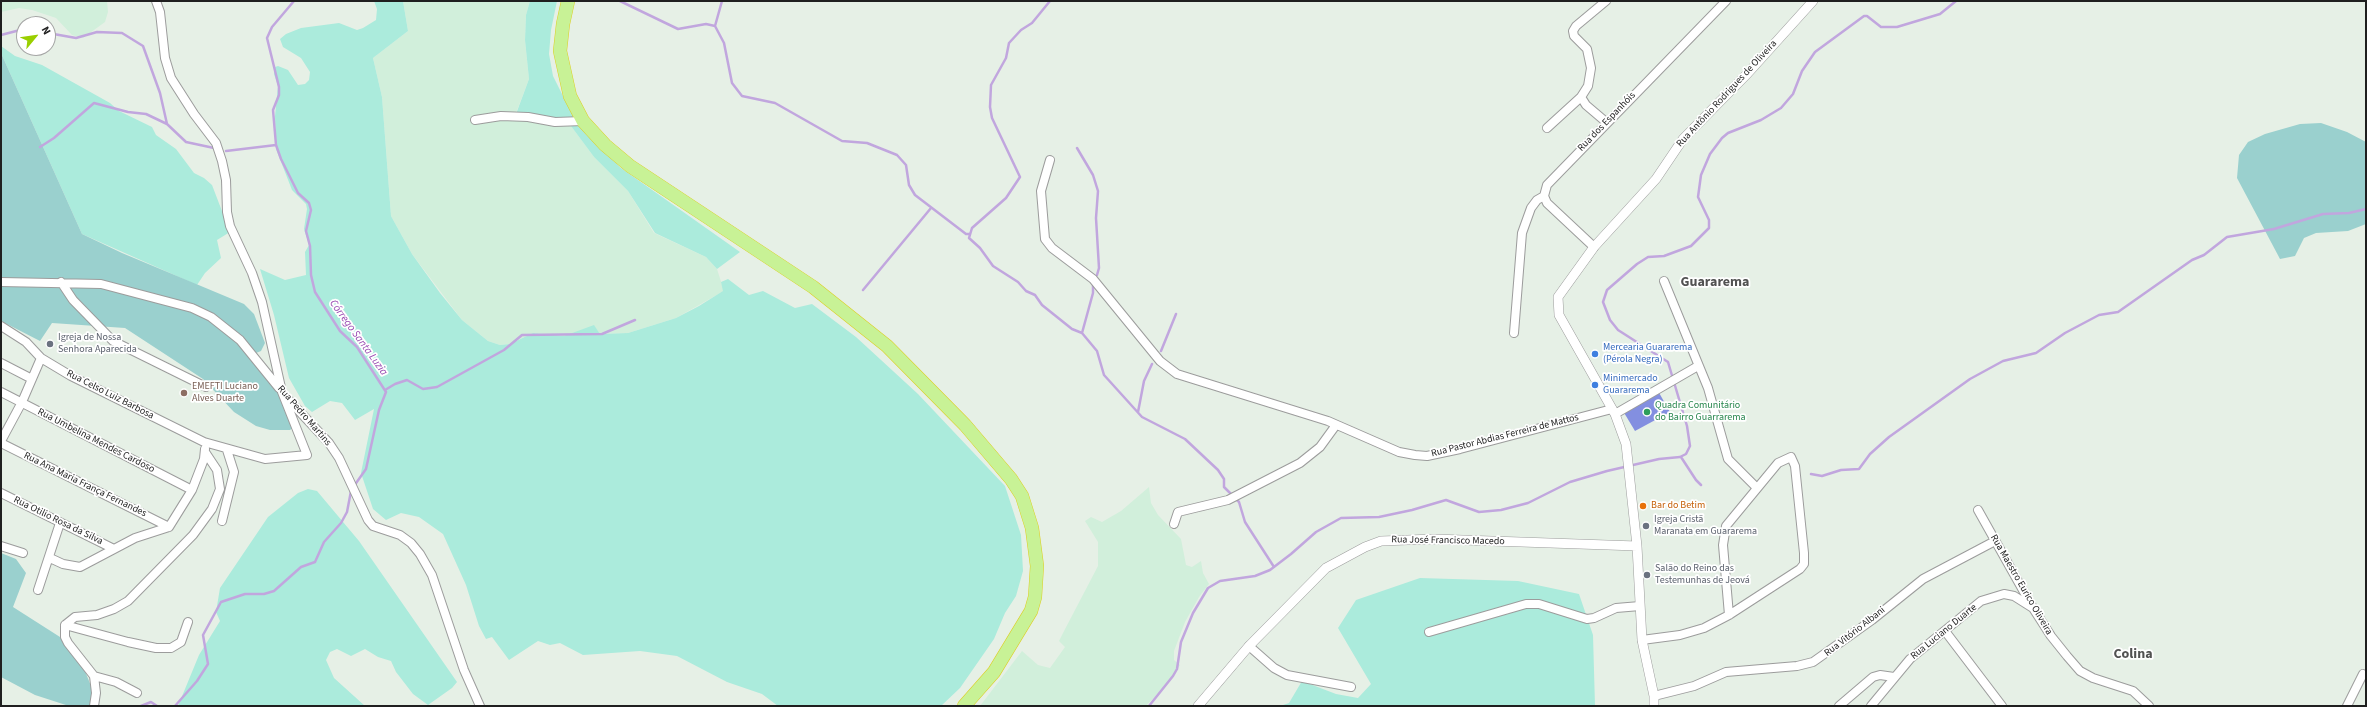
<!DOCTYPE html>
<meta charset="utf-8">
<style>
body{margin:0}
#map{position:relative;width:2367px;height:707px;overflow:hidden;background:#e6f0e6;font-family:"Source Sans 3",sans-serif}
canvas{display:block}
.frame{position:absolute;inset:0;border:2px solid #1f1f1f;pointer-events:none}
.north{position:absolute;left:16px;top:16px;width:40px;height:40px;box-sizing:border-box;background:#fff;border:1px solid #a5a5a5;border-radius:50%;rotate:61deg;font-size:11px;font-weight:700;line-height:16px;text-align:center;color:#1f1f1f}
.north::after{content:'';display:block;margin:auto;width:14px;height:18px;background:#9acf00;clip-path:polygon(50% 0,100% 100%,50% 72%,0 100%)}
</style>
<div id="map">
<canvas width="2367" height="707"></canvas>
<div class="frame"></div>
<div class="north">N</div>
</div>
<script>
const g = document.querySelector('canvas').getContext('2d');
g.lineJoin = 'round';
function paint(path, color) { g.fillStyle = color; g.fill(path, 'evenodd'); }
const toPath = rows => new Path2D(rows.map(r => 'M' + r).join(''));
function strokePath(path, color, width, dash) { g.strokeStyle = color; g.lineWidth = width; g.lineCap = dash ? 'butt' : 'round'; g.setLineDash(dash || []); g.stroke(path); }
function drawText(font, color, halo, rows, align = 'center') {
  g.font = font + ' "Source Sans 3",sans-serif'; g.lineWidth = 3.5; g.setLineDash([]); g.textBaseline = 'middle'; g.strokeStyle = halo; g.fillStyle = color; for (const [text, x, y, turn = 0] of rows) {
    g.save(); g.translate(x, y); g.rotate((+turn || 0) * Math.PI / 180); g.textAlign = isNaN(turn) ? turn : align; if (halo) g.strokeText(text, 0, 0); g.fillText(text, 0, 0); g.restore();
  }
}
paint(toPath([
 [1,1,107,1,108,12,105,22,83,38,72,35,56,18,32,10,19,8,1,12],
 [403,1,530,1,526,15,525,40,529,79,516,113,568,122,594,157,628,191,654,233,706,257,717,269,724,291,676,318,628,333,600,334,594,326,564,336,533,333,510,344,500,345,488,341,462,320,412,254,391,216,382,97,373,58,408,31],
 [1149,487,1151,503,1158,515,1181,539,1186,565,1192,567,1201,561,1203,573,1209,584,1199,597,1185,622,1174,651,1174,660,1180,665,1166,685,1146,706,980,706,1022,651,1038,665,1050,668,1065,647,1059,641,1063,633,1098,566,1098,542,1085,521,1091,517,1102,522,1121,511]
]), '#d1efdb');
paint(toPath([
 [374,1,403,1,408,31,373,58,382,97,391,216,412,254,440,293,462,320,488,341,500,345,510,344,533,333,564,336,594,325,600,334,628,333,676,318,699,306,723,291,721,282,728,279,749,295,763,291,795,308,812,304,856,337,918,394,1005,486,1021,535,1023,571,1016,596,1005,613,994,639,960,688,941,706,778,706,762,694,727,682,677,656,640,651,583,655,560,643,550,645,538,641,509,660,492,637,486,639,479,626,466,585,443,534,419,517,401,513,386,520,373,509,361,473,374,409,355,420,342,403,330,401,312,412,305,406,289,378,274,315,260,269,285,280,306,275,305,252,309,245,304,229,307,209,306,204,292,190,276,149,275,116,278,86,274,74,275,67,278,66,288,70,298,85,305,84,309,80,310,72,301,58,283,47,280,39,286,34,301,28,339,23,357,30,363,28,376,20,377,9],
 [530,1,557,1,551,30,549,54,553,76,570,110,586,134,621,168,740,252,717,269,706,257,655,233,628,191,594,157,568,122,516,114,529,79,525,40,526,15],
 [1,46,15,56,42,65,110,103,119,111,152,127,156,135,176,149,194,173,204,178,212,185,230,232,217,240,221,258,205,273,197,285,82,234,1,53],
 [308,489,317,491,359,541,457,682,452,688,428,705,413,694,396,672,391,661,378,657,365,649,351,656,337,649,330,652,326,660,334,678,365,706,178,706,199,655,220,621,216,612,220,588,268,517,298,493],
 [1420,578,1518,581,1579,594,1593,635,1595,706,1258,706,1283,705,1289,703,1302,681,1336,694,1358,698,1371,684,1338,628,1356,600]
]), '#abebdc');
paint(toPath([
 [1,53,82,234,122,253,244,304,254,314,265,343,261,351,256,353,296,425,290,430,270,430,256,426,234,412,203,379,125,328,52,323,40,341,1,321],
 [2321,123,2347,132,2366,142,2366,224,2348,231,2316,233,2304,238,2295,256,2280,259,2237,178,2239,155,2248,142,2265,134,2300,124],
 [1,553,16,559,26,573,13,607,60,637,83,666,91,686,93,706,69,706,35,695,1,677]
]), '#9ad0ce');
paint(toPath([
 [1658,391,1670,412,1635,431,1623,411]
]), '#838fe0');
strokePath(toPath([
 [294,1,272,27,267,38,279,87,279,95,273,110,276,145,281,159,298,193,309,203,311,210,306,231,310,246,311,275,315,292,340,331,357,347,386,392,379,410,366,469,354,486],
 [620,1,678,29,706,24,715,26,724,43,732,83,742,96,775,103,842,141,867,143,897,155,906,165,909,185,915,195,966,234,969,234],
 [1050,1,1032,23,1021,30,1009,43,1006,58,991,85,990,107,992,118,1020,177,1006,198,972,228,969,238,980,248,993,266,1018,282,1026,291,1035,295,1042,305,1072,329,1082,333,1097,351,1104,375,1142,417,1185,439,1218,470,1224,479,1224,487,1239,502,1245,522,1274,567],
 [715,26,722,1],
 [48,33,76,38,97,32,122,33,143,46,160,93,167,124,186,142,214,148],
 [1,35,24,29],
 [40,147,54,138,94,103,128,112,146,114,167,124],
 [1077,148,1093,175,1098,191,1096,218,1099,268,1097,275],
 [226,151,276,145],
 [863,290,931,208],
 [1082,333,1093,293,1093,283],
 [1161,351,1176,314],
 [385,390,395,384,407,380,423,389,437,387,504,350,522,335,602,334,635,320],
 [1138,412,1144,381,1152,364],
 [1681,457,1696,480,1701,485],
 [1811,474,1822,476,1841,470,1859,469,1870,454,1889,437,1970,379,2003,361,2036,353,2065,333,2099,315,2118,312,2192,260,2204,255,2227,237,2274,229,2323,214,2349,213,2366,209],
 [141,706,151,702,157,706],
 [175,706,197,681,208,664,203,635,221,602,245,594,264,594,274,591,301,567,315,562,324,542,341,523,347,512,351,491],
 [1149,706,1173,676,1177,669,1181,642,1193,613,1208,588,1220,581,1255,576,1270,570,1291,554,1316,532,1341,518,1379,517,1412,510,1446,500,1479,512,1501,510,1528,503,1570,482,1607,471,1659,459,1680,457,1686,454,1690,446,1687,426,1668,362,1618,330,1610,320,1603,302,1607,290,1637,264,1648,257,1664,256,1691,246,1709,228,1709,220,1698,197,1701,175,1710,154,1722,138,1728,133,1761,120,1781,108,1793,94,1802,71,1815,52,1864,16,1867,16,1881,27,1897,27,1940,14,1956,1]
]), '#c1a6de', 2.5);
const minor = toPath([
 [1606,1,1576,26,1573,31,1574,36,1587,49,1591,68,1588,86,1581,97,1586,105,1606,122],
 [475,120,501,116,528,117,555,122,583,121],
 [1547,128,1581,97],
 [1050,160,1041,191,1045,239,1052,248,1093,279,1160,361,1177,374,1328,421,1399,452,1415,455,1427,456,1460,449,1612,409],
 [1594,247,1547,203,1544,196,1547,185,1726,1],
 [1664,281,1708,388,1728,459,1757,488],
 [1,282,101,284,192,308,211,317,240,340,279,388],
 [61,282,73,300,113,341,206,387],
 [1,326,26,342,41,358,71,376,204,442,265,459,307,455,282,392,262,302,252,273,230,226,227,212,226,180,222,161,216,143,194,114,171,78,165,58,160,12,156,1],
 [1514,333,1522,233,1531,208,1537,200,1544,196],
 [1,363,32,379],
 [1,392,192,490],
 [286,397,329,443,339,458,368,520,373,526,400,535,411,543,420,554,432,575,464,670,480,706],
 [1615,414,1698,366],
 [1,441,22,402,41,358],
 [1,443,169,527],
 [1,493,114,549],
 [1978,510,2033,608,2051,636,2067,656,2080,671,2093,678,2133,691,2149,706],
 [222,521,234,472,227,450],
 [1174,524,1178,512,1228,500,1300,463,1320,447,1336,425],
 [1,546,23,553],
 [50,558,63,564,80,567,135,538,169,527,192,490,204,459,205,449],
 [38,590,60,523],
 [65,625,128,642,156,648,171,648,181,642,188,622],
 [1945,631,2002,706],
 [1429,632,1526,604,1539,604,1587,619,1594,618,1616,608,1640,606],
 [1642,640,1680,635,1704,628,1729,615,1800,569,1804,564,1804,553,1795,466,1791,457,1778,463,1726,526,1723,545,1729,615],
 [1249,646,1274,668,1287,675,1351,687],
 [94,676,68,643,65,637,65,625,75,617,97,615,114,609,128,601,193,535,212,509,220,489,217,470,205,452],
 [94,676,116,682,137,693],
 [1654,696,1694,686,1726,672,1797,666,1813,662,1872,620,1923,579,1995,541],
 [94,706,96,693,94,676],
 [1839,706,1873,677,1880,675,1894,677],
 [1871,706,1910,659,1981,601,2004,594,2014,596,2033,608],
 [2347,706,2363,674]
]);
const tertiary = toPath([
 [1198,706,1249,646,1326,568,1365,547,1381,541,1434,539,1637,546],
 [1654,706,1654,696,1642,640,1637,546,1626,444,1615,414,1559,315,1558,297,1594,247,1656,179,1683,139,1748,73,1813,1]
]);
const trunk = toPath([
 [568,1,563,24,560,51,570,96,583,121,605,145,630,166,813,287,887,346,965,425,1011,479,1022,496,1032,528,1037,566,1035,597,1031,611,994,672,964,706]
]);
strokePath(minor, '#9c9c9c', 10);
strokePath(tertiary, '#9c9c9c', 10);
strokePath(trunk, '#dece23', 14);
strokePath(minor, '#fff', 8);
strokePath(tertiary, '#fff', 9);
strokePath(trunk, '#c8f296', 13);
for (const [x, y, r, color] of [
 [50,344,4,"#6b7280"],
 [1595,354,4,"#3f7fe0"],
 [1595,385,4,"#3f7fe0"],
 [184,393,4,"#8d6e63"],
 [1647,412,4,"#2e9e5b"],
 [1643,506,4,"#e8710a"],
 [1646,526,4,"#6b7280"],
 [1647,575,4,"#6b7280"]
]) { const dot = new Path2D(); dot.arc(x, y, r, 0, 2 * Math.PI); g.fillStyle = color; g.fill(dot); strokePath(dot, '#fff', 1.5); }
drawText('10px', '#1f1f1f', '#fff', [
 ["Rua Antônio Rodrigues de Oliveira",1727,94,-47],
 ["Rua dos Espanhóis",1607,122,-46],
 ["Rua Celso Luiz Barbosa",110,395,27],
 ["Rua Pedro Martins",304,416,49],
 ["Rua Pastor Abdias Ferreira de Mattos",1505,436,-14],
 ["Rua Umbelina Mendes Cardoso",96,441,27],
 ["Rua Ana Maria França Fernandes",85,485,26],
 ["Rua Otilio Rosa da Silva",58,521,26],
 ["Rua José Francisco Macedo",1448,541,1],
 ["Rua Maestro Eurico Oliveira",2021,585,60],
 ["Rua Vitório Albani",1855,632,-38],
 ["Rua Luciano Duarte",1944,632,-39]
]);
drawText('10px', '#5b616d', '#fff', [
 ["Igreja de Nossa",58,338],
 ["Senhora Aparecida",58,350],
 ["Igreja Cristã",1654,520],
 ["Maranata em Guararema",1654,532],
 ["Salão do Reino das",1655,569],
 ["Testemunhas de Jeová",1655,581]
], 'left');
drawText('10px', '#366cbe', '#fff', [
 ["Mercearia Guararema",1603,348],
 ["(Pérola Negra)",1603,360],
 ["Minimercado",1603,379],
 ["Guararema",1603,391]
], 'left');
drawText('10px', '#785e54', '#fff', [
 ["EMEFTI Luciano",192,387],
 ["Alves Duarte",192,399]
], 'left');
drawText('10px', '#27864d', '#fff', [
 ["Quadra Comunitário",1655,406],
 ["do Bairro Guarrarema",1655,418]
], 'left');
drawText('10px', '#c56008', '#fff', [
 ["Bar do Betim",1651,506]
], 'left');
drawText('italic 11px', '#984ab1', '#fff', [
 ["Córrego Santa Luzia",358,338,54]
]);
drawText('bold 14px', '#525252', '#fff', [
 ["Guararema",1715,283],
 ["Colina",2133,655]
]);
</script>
